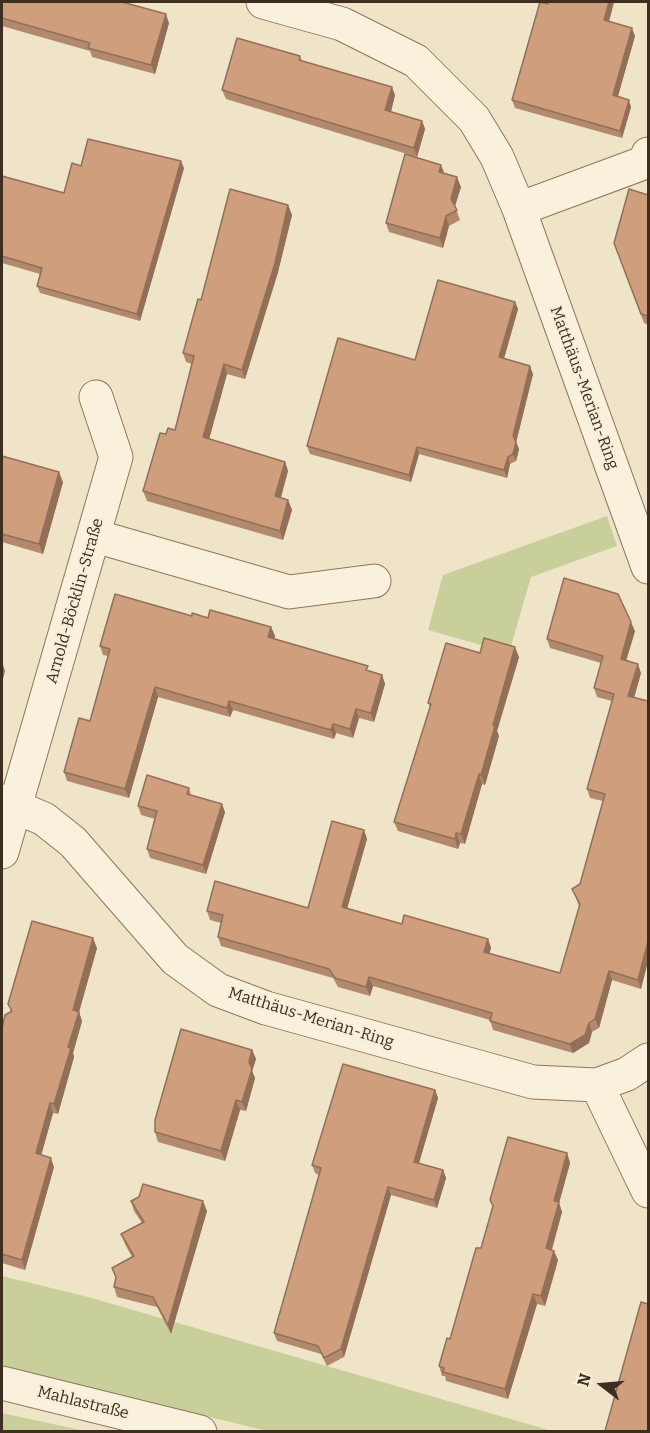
<!DOCTYPE html>
<meta charset="utf-8">
<style>
body{margin:0}
#map{position:relative;width:650px;height:1433px;overflow:hidden;background:#f0e4c8;font-family:Bitter,serif}
canvas{display:block}
.frame{position:absolute;inset:0;border:3px solid #3d2e20;pointer-events:none}
.north{position:absolute;left:572px;top:1355px;width:60px;height:60px;-webkit-text-stroke:4px #f7eed8;paint-order:stroke;rotate:286deg;font-size:16px;font-weight:700;line-height:24px;text-align:center;color:#3d2e20}
.north::after{content:'';display:block;margin:auto;width:21px;height:27px;background:#3d2e20;clip-path:polygon(50% 0,100% 100%,50% 72%,0 100%)}
</style>
<div id="map">
<canvas width="650" height="1433"></canvas>
<div class="frame"></div>
<div class="north">N</div>
</div>
<script>
const g = document.querySelector('canvas').getContext('2d');
g.lineJoin = 'round';
function paint(path, color) { g.fillStyle = color; g.fill(path, 'evenodd'); }
const toPath = rows => new Path2D(rows.map(r => 'M' + r).join(''));
function strokePath(path, color, width, dash) { g.strokeStyle = color; g.lineWidth = width; g.lineCap = dash ? 'butt' : 'round'; g.setLineDash(dash || []); g.stroke(path); }
function drawText(font, color, halo, rows, align = 'center') {
  g.font = font + ' Bitter,serif'; g.lineWidth = 4.5; g.setLineDash([]); g.textBaseline = 'middle'; g.strokeStyle = halo; g.fillStyle = color; for (const [text, x, y, turn = 0] of rows) {
    g.save(); g.translate(x, y); g.rotate((+turn || 0) * Math.PI / 180); g.textAlign = isNaN(turn) ? turn : align; if (halo) g.strokeText(text, 0, 0); g.fillText(text, 0, 0); g.restore();
  }
}
paint(toPath([
 [607,516,617,546,531,577,509,653,428,630,443,575],
 [2,1276,88,1297,552,1431,267,1431,20,1371,2,1365],
 [2,1413,85,1431,2,1431]
]), '#c9cf9b');
const minor = toPath([
 [263,2,342,24,416,61,474,119,497,157,519,209,648,567],
 [519,209,646,162,648,154],
 [95,536,289,592,374,581],
 [2,801,44,819,73,842,175,959,218,990,266,1008,533,1082,597,1085,627,1074,648,1060],
 [2,852,116,457,96,397],
 [597,1085,648,1191],
 [2,1383,200,1432]
]);
strokePath(minor, '#8d765c', 35);
strokePath(minor, '#faf1dc', 33);
paint(toPath([
 [2,2,169,23,155,74,92,57,90,51,2,26],
 [614,2,609,22,635,36,618,96,631,107,622,138,515,108,512,100],
 [300,56,302,61,395,95,391,112,422,121,425,129,417,157,226,99,222,90],
 [81,166,184,168,140,321,40,293,37,286,40,274,2,263,2,176,64,193],
 [445,173,461,187,455,206,460,220,449,226,443,248,389,232,386,223],
 [648,195,648,325,644,323,614,243],
 [288,205,292,215,278,272,245,379,227,374,209,439,285,462,288,471,281,498,288,500,292,510,283,540,147,501,143,491,166,434,175,430,192,364,186,362,183,353,201,300],
 [515,302,518,309,504,359,533,374,516,442,519,449,516,461,510,464,507,478,419,454,411,482,310,454,307,446,415,360],
 [2,456,63,482,43,554,2,542],
 [192,616,271,627,275,636,274,639,382,675,385,684,374,722,359,718,353,738,336,733,334,739,233,710,230,717,158,697,129,798,67,781,64,772,90,721,108,656,103,655,100,646],
 [635,631,626,661,641,673,634,697,641,989,612,980,599,1028,592,1032,589,1043,573,1053,493,1030,490,1020,373,986,370,996,338,987,333,978,221,946,218,937,221,923,210,920,207,911,308,908,364,830,367,839,347,908,402,924,488,939,491,948,489,954,560,973,579,906,572,889,580,884,603,801,590,798,587,789,612,701,597,697,594,688,601,663,550,648,547,639],
 [480,653,519,657,497,731,499,736,485,785,482,784,465,844,460,843,458,849,398,831,394,822,430,707,428,703],
 [189,788,191,795,225,812,206,874,150,858,147,849,155,819,141,815,138,806],
 [97,948,79,1012,82,1021,73,1053,74,1057,58,1114,53,1113,41,1155,54,1167,25,1270,2,1263,2,1028,11,1012,8,1004],
 [252,1050,256,1059,252,1071,255,1078,246,1111,240,1110,225,1161,158,1142,155,1132],
 [435,1090,438,1098,419,1163,443,1170,446,1178,437,1208,391,1195,344,1357,327,1366,321,1354,277,1341,274,1333,319,1175,315,1173,312,1165],
 [567,1153,570,1163,559,1203,562,1212,552,1250,558,1260,545,1306,537,1304,508,1399,446,1381,445,1376,442,1376,439,1366,450,1339,481,1248,493,1208,490,1200],
 [131,1201,207,1211,171,1334,157,1307,117,1297,114,1287,116,1279,112,1268,132,1257,125,1244,121,1234,142,1223,134,1211]
]), '#b2896c');
paint(toPath([
 [609,2,614,2,607,28,604,20],
 [166,14,169,23,155,74,151,65],
 [632,28,635,36,616,103,613,95],
 [392,87,395,95,389,119,385,110],
 [629,100,631,107,622,138,620,131],
 [422,121,425,129,417,157,414,148],
 [181,161,184,168,140,321,137,314],
 [441,165,445,175,439,172],
 [457,177,461,187,454,209,451,199],
 [288,205,292,215,278,272,245,379,242,370],
 [446,216,449,226,443,248,440,238],
 [515,302,518,309,502,365,499,357],
 [224,364,227,374,207,447,203,437],
 [530,366,533,374,516,443,513,436],
 [516,442,519,449,516,461,513,454],
 [417,447,419,454,411,482,409,475],
 [508,457,510,464,507,478,504,470],
 [285,462,288,471,278,506,275,496],
 [59,472,63,482,43,554,39,544],
 [288,500,292,510,283,540,280,531],
 [631,622,635,631,624,668,621,659],
 [271,627,275,636,272,646,268,637],
 [515,647,519,657,497,731,499,736,485,785,481,775,493,725],
 [2,662,5,671,2,683],
 [638,664,641,673,632,705,628,696],
 [382,675,385,684,374,722,371,713],
 [155,687,158,697,129,798,125,789],
 [229,701,233,710,230,717,227,708],
 [356,709,359,718,353,738,350,729],
 [333,724,336,733,334,739,331,730],
 [479,774,482,784,465,844,461,834],
 [222,804,225,812,206,874,203,865],
 [364,830,367,839,345,916,342,907],
 [456,833,460,843,458,849,455,839],
 [93,938,97,948,79,1012,82,1021,73,1053,74,1057,58,1114,54,1104,68,1047,73,1010],
 [488,939,491,948,487,961,484,952],
 [648,941,648,962,641,989,638,980],
 [609,971,612,980,599,1028,595,1019],
 [369,977,373,986,370,996,366,987],
 [589,1023,592,1032,589,1043,573,1053,570,1044],
 [252,1050,256,1059,252,1071,255,1078,246,1111,242,1102,249,1062],
 [435,1090,438,1098,417,1170,414,1162],
 [236,1100,240,1110,225,1161,221,1151],
 [50,1103,53,1113,39,1163,36,1153],
 [567,1153,570,1163,559,1203,562,1212,549,1258,546,1248,554,1201],
 [51,1158,54,1167,25,1270,22,1260],
 [443,1170,446,1178,437,1208,434,1200],
 [388,1187,391,1195,344,1357,341,1349],
 [203,1201,207,1211,171,1334,168,1325],
 [554,1251,558,1260,545,1306,541,1296],
 [533,1294,537,1304,508,1399,505,1389]
]), '#916f58');
const building = toPath([
 [2,2,122,2,166,14,151,65,88,48,90,43,2,18,2,2],
 [540,2,548,4,549,2,609,2,604,20,632,28,613,95,629,100,620,131,512,100,540,2],
 [237,38,300,56,299,60,392,87,385,110,422,121,414,148,222,90,237,38],
 [88,139,181,161,137,314,37,286,42,268,2,256,2,176,64,193,72,163,81,166,88,139],
 [405,154,441,165,439,172,457,177,451,199,457,210,446,216,440,238,386,223,405,154],
 [230,189,288,205,275,263,242,370,224,364,203,437,285,462,275,496,288,500,280,531,143,491,160,433,166,434,168,428,175,430,194,356,183,353,198,299,201,300,230,189],
 [629,189,648,195,648,316,641,314,614,243,629,189],
 [438,280,515,302,499,357,530,366,513,436,516,442,513,454,508,457,504,470,417,447,409,475,307,446,338,338,415,360,438,280],
 [2,456,59,472,39,544,2,534,2,456],
 [564,578,618,594,631,622,621,659,638,664,628,696,648,701,648,941,638,980,609,971,595,1019,589,1023,585,1035,570,1044,490,1021,492,1013,369,977,366,987,335,978,329,969,218,937,223,915,207,911,215,881,308,908,332,821,364,830,342,907,402,924,404,915,488,939,484,952,560,973,580,904,572,889,580,884,605,794,587,789,614,694,594,688,603,656,547,639,564,578],
 [115,594,192,616,192,613,208,618,210,610,271,627,268,637,368,666,366,670,382,675,371,713,356,709,350,729,333,724,331,730,229,701,227,708,155,687,125,789,64,772,79,718,90,721,110,649,100,646,115,594],
 [484,638,515,647,493,725,495,726,481,775,479,774,461,834,456,833,455,839,394,822,431,704,428,703,446,643,480,653,484,638],
 [147,775,189,788,187,794,222,804,203,865,147,849,157,811,138,806,147,775],
 [32,921,93,938,73,1010,79,1012,68,1047,71,1048,54,1104,50,1103,36,1153,51,1158,22,1260,2,1254,2,1028,5,1015,12,1011,8,1004,32,921],
 [181,1029,252,1050,249,1062,252,1069,242,1102,236,1100,221,1151,155,1132,155,1120,181,1029],
 [343,1064,435,1090,414,1162,443,1170,434,1200,388,1187,341,1349,324,1358,318,1346,274,1333,321,1168,312,1165,343,1064],
 [508,1137,567,1153,554,1201,559,1202,546,1248,554,1251,541,1296,533,1294,505,1389,443,1372,444,1368,439,1366,447,1338,450,1339,476,1248,481,1248,493,1206,490,1200,508,1137],
 [143,1184,203,1201,168,1325,153,1297,114,1287,116,1277,112,1268,134,1256,121,1234,144,1222,131,1201,139,1197,143,1184],
 [641,1302,648,1304,648,1431,605,1431,641,1302]
]);
paint(building, '#cf9f7d');
strokePath(building, '#916f58', 1.5);
drawText('16px', '#3d2e20', '#f7eed8', [
 ["Matthäus-Merian-Ring",584,388,70],
 ["Arnold-Böcklin-Straße",75,601,-74],
 ["Matthäus-Merian-Ring",311,1018,17],
 ["Mahlastraße",83,1403,14]
]);
</script>
